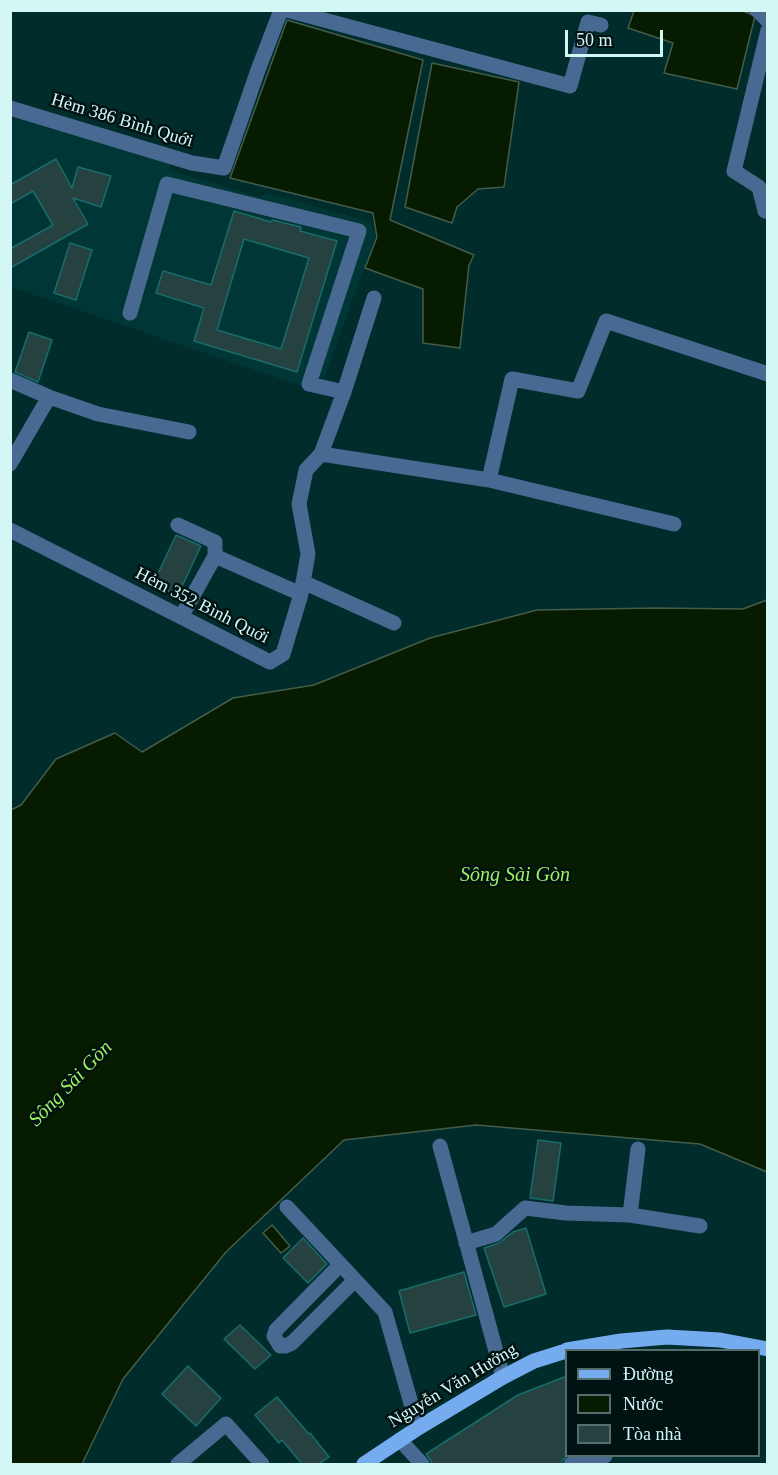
<!DOCTYPE html>
<meta charset="utf-8">
<style>
body{margin:0}
#map{position:relative;width:778px;height:1475px;overflow:hidden;background:#002c2c;font-family:"Times New Roman",serif}
canvas{display:block}
.frame{position:absolute;inset:0;border:12px solid #d2f7f5;pointer-events:none}
.legend{position:absolute;left:565px;top:1349px;width:195px;height:108px;box-sizing:border-box;background:#001212;border:2px solid #546e6d;margin:0;padding:8px 10px;list-style:none;font-size:18px;color:#d2f7f5}
.legend li{display:flex;align-items:center;gap:12px;height:30px}
.legend b{width:30px;border:2px solid #546e6d}
.scale{position:absolute;left:565px;top:30px;width:98px;height:27px;box-sizing:border-box;border:3px solid #d2f7f5;border-top:0;padding-left:8px;font-size:18px;line-height:21px;white-space:nowrap;color:#d2f7f5;-webkit-text-stroke:4px #001212;paint-order:stroke}
</style>
<div id="map">
<canvas width="778" height="1475"></canvas>
<div class="frame"></div>
<ul class="legend">
<li><b style="height:8px;background:#75acef"></b>Đường</li>
<li><b style="height:16px;background:#071b00"></b>Nước</li>
<li><b style="height:16px;background:#254140"></b>Tòa nhà</li>
</ul>
<div class="scale">50 m</div>
</div>
<script>
const g = document.querySelector('canvas').getContext('2d');
g.lineJoin = 'round';
function paint(path, color) { g.fillStyle = color; g.fill(path, 'evenodd'); }
const toPath = rows => new Path2D(rows.map(r => 'M' + r).join(''));
function strokePath(path, color, width, dash) { g.strokeStyle = color; g.lineWidth = width; g.lineCap = dash ? 'butt' : 'round'; g.setLineDash(dash || []); g.stroke(path); }
function drawText(font, color, halo, rows, align = 'center') {
  g.font = font + ' "Times New Roman",serif'; g.lineWidth = 5; g.setLineDash([]); g.textBaseline = 'middle'; g.strokeStyle = halo; g.fillStyle = color; for (const [text, x, y, turn = 0] of rows) {
    g.save(); g.translate(x, y); g.rotate((+turn || 0) * Math.PI / 180); g.textAlign = isNaN(turn) ? turn : align; if (halo) g.strokeText(text, 0, 0); g.fillText(text, 0, 0); g.restore();
  }
}
paint(toPath([
 [17,113,173,158,169,170,259,197,268,193,370,222,376,235,324,379,318,377,314,390,11,287,10,123,12,124]
]), '#003736');
const water = toPath([
 [634,11,743,11,755,16,737,89,664,73,673,43,628,28,634,11],
 [287,20,423,60,390,220,474,255,469,265,460,348,423,343,423,289,365,268,377,237,373,213,230,178,287,20],
 [432,63,519,82,504,187,478,189,457,207,452,223,405,207,432,63],
 [767,600,767,1172,700,1144,476,1125,344,1140,226,1252,123,1379,82,1464,11,1464,11,810,21,805,56,759,115,733,142,752,233,698,314,685,430,638,537,610,656,608,743,609,767,600],
 [272,1225,290,1246,281,1253,263,1233,272,1225]
]);
paint(water, '#071b00');
strokePath(water, '#445d4a', 1.5);
const building = toPath([
 [56,159,72,188,78,167,111,176,101,207,73,198,88,224,10,268,10,249,53,225,33,191,10,204,10,185,56,159],
 [234,211,271,222,272,220,301,227,300,231,337,241,297,372,194,341,204,308,156,293,163,271,211,285,234,211],
 [244,239,309,258,281,349,217,330,244,239],
 [70,243,92,250,76,300,54,293,70,243],
 [29,332,52,340,38,382,15,372,29,332],
 [176,535,201,546,178,595,153,584,176,535],
 [538,1140,561,1143,553,1201,530,1198,538,1140],
 [526,1228,546,1294,504,1307,484,1248,499,1243,513,1232,526,1228],
 [303,1238,327,1264,308,1283,283,1258,303,1238],
 [464,1272,476,1315,410,1333,399,1291,464,1272],
 [240,1325,271,1355,255,1369,224,1339,240,1325],
 [188,1366,221,1398,196,1426,162,1394,188,1366],
 [567,1376,567,1456,562,1461,561,1464,431,1464,431,1461,426,1454,518,1395,567,1376],
 [277,1397,309,1434,310,1433,329,1457,319,1464,302,1464,282,1440,279,1443,255,1415,277,1397]
]);
paint(building, '#254140');
strokePath(building, '#176d6c', 1.5);
strokePath(toPath([
 [287,10,570,86,588,22,601,25],
 [757,10,768,21],
 [768,30,734,171,759,187,765,211,768,212],
 [10,108,192,163,224,168,258,70,281,10],
 [130,313,167,184,359,231,309,384,344,392],
 [10,380,49,397,10,464],
 [49,397,98,414,189,432],
 [321,454,344,392,374,298],
 [489,480,512,379,578,391,606,321,768,374],
 [178,525,215,542,215,556],
 [10,530,270,662,283,654,301,594,308,554,299,504,306,470,321,454,489,480,674,524],
 [303,582,394,623],
 [181,617,215,556,301,594],
 [440,1146,503,1377],
 [287,1207,385,1312,418,1428],
 [630,1215,638,1149],
 [466,1243,496,1234,525,1208,566,1213,630,1215,700,1226],
 [340,1265,276,1330,274,1336,280,1346,285,1346,292,1343,355,1280],
 [400,1440,422,1464],
 [178,1464,226,1424,262,1464],
 [571,1464,605,1456]
]), '#486991', 15);
strokePath(toPath([
 [567,1350,621,1341,667,1337,720,1340,768,1349],
 [364,1464,418,1428,503,1377,534,1361,566,1351]
]), '#75acef', 15);
drawText('18px', '#d2f7f5', '#001212', [
 ["Hẻm 386 Bình Quới",122,121,17],
 ["Hẻm 352 Bình Quới",202,606,27],
 ["Nguyễn Văn Hưởng",453,1386,-31]
]);
drawText('italic 20px', '#9ff15f', '#001212', [
 ["Sông Sài Gòn",515,876],
 ["Sông Sài Gòn",71,1084,-46]
]);
</script>
